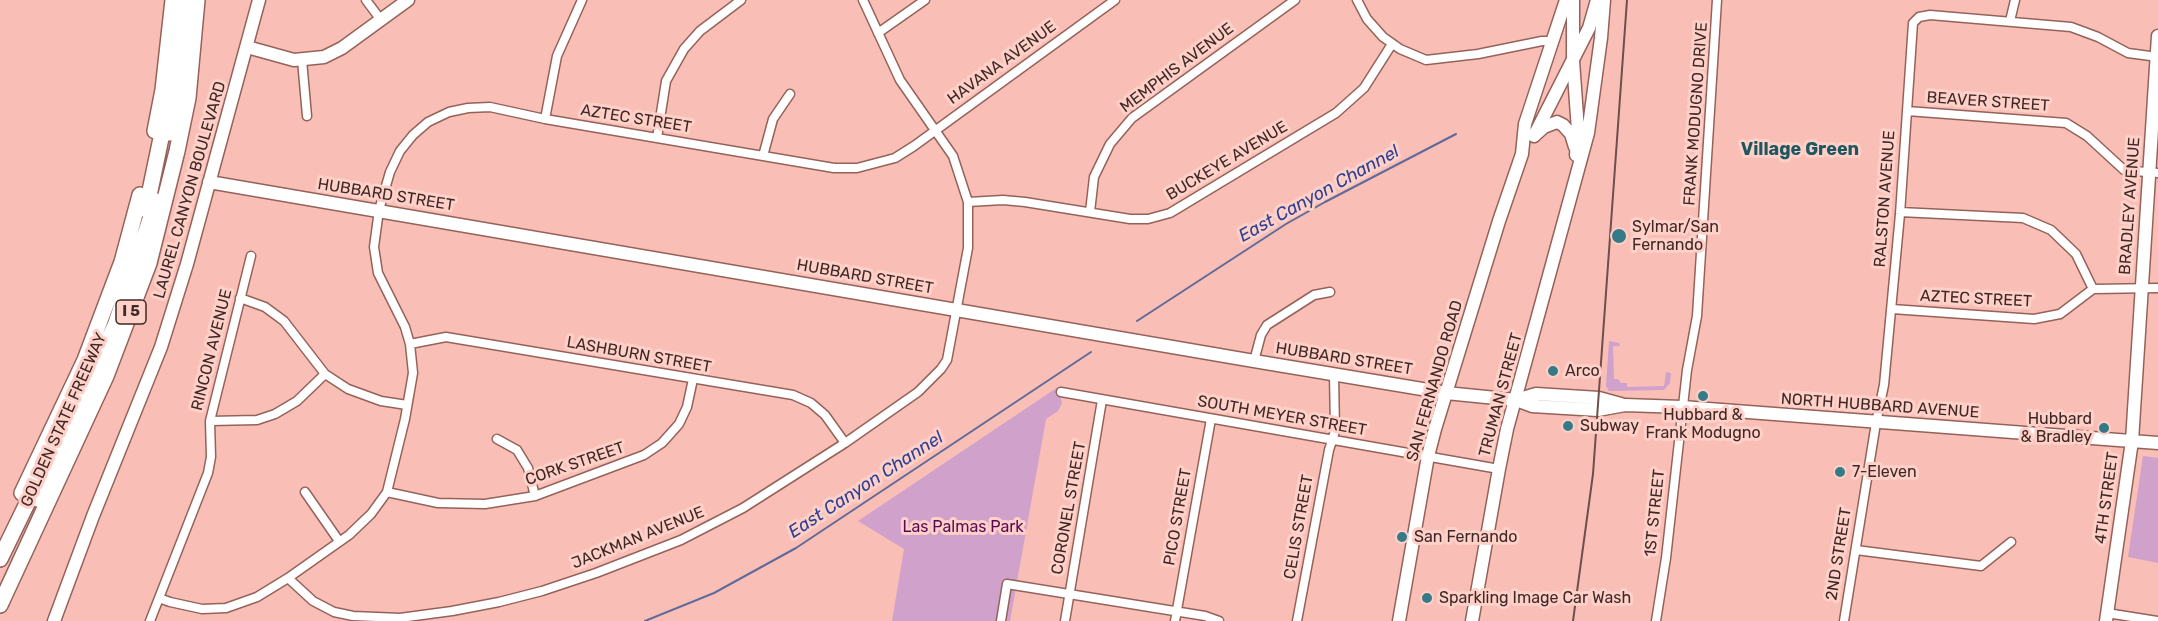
<!DOCTYPE html>
<style>
body{margin:0}
canvas{display:block;background:#f9bfb6}
</style>
<canvas width="2158" height="621"></canvas>
<script>
const g = document.querySelector('canvas').getContext('2d');
g.lineJoin = 'round';
function paint(path, color) { g.fillStyle = color; g.fill(path, 'evenodd'); }
const toPath = rows => new Path2D(rows.map(r => 'M' + r).join(''));
function strokePath(path, color, width, dash) { g.strokeStyle = color; g.lineWidth = width; g.lineCap = dash ? 'butt' : 'round'; g.setLineDash(dash || []); g.stroke(path); }
function drawText(font, color, halo, rows, align = 'center') {
  g.font = font + ' Rubik,sans-serif'; g.lineWidth = 6; g.setLineDash([]); g.textBaseline = 'middle'; g.strokeStyle = halo; g.fillStyle = color; for (const [text, x, y, turn = 0] of rows) {
    g.save(); g.translate(x, y); g.rotate((+turn || 0) * Math.PI / 180); g.textAlign = isNaN(turn) ? turn : align; if (halo) g.strokeText(text, 0, 0); g.fillText(text, 0, 0); g.restore();
  }
}
paint(toPath([
 [1609,341,1619,343,1620,346,1613,346,1614,379,1618,379,1621,383,1627,383,1627,387,1664,386,1666,372,1671,373,1670,383,1664,390,1609,391,1606,386],
 [1058,387,1062,403,1058,411,1046,419,1010,621,892,621,904,549,858,521],
 [2143,456,2158,458,2158,563,2128,557]
]), '#cfa1cb');
strokePath(toPath([
 [1137,321,1286,224,1325,202,1456,134],
 [645,621,714,593,796,548,1091,352]
]), '#606a9a', 2);
const street = toPath([
 [366,0,381,20],
 [1357,0,1367,19,1383,37,1400,49,1426,60,1478,54,1542,41,1552,41],
 [2010,21,2015,0],
 [878,33,925,0],
 [302,60,307,116],
 [1907,111,2066,123,2087,136,2124,170,2158,173],
 [545,119,557,56,582,0],
 [657,138,666,81,684,49,700,31,741,0],
 [763,156,773,119,790,94],
 [968,202,1003,200,1025,202,1130,219,1148,219,1170,213,1336,113,1364,88,1392,44],
 [1090,212,1094,177,1110,144,1132,118,1295,0],
 [1900,212,2023,218,2051,230,2076,254,2093,289],
 [240,298,265,307,284,321,325,374,348,389,381,401,407,405],
 [1892,309,2034,319,2060,314,2093,289,2158,288],
 [410,344,446,337,793,395,811,403,825,415,845,443],
 [1254,361,1261,335,1267,325,1314,295,1330,292],
 [1061,392,1499,469],
 [210,421,257,420,275,414,297,401,325,374],
 [497,439,517,450,528,468,535,496],
 [305,492,339,541],
 [387,492,438,503,485,504,535,496,644,455,662,443,679,424,687,407,693,379],
 [1856,550,1981,566,2011,542],
 [288,578,313,601,334,612,353,616,400,618,452,611,499,602,542,591,596,573,681,540,743,508,845,443,918,392,941,369,947,360,968,248,968,202,953,156,900,80,863,0],
 [159,598,170,602,202,609,226,608,257,597,288,578,349,535,371,514,387,492,405,419,413,373,410,344,405,327,378,273,374,247,379,210,390,172,400,151,413,135,428,122,449,112,468,108,490,107,545,119,834,168,857,168,895,158,914,146,1115,0],
 [2107,613,2157,621],
 [150,621,208,473,211,457,210,421,251,256],
 [1001,621,1007,584,1205,616,1219,621],
 [1065,621,1102,400],
 [1175,621,1211,419],
 [1297,621,1329,450,1335,431,1334,374],
 [1656,621,1666,558,1687,370,1697,316,1717,0],
 [1844,621,1876,423,1884,385,1900,214,1913,23,1919,17,1930,15,2071,27,2098,37,2128,53,2158,57]
]);
const secondary = toPath([
 [247,47,294,60,324,57,342,48,408,0],
 [1534,136,1589,28,1597,0],
 [209,182,1254,361,1446,393,1516,400,1532,406,1598,410,1625,405,1682,407,2158,443],
 [1516,400,1536,394,1599,398,1621,404],
 [54,621,93,516,161,347,187,264,259,0],
 [1399,621,1428,456,1435,429,1499,221,1522,154,1525,124,1566,0],
 [2106,621,2132,441,2158,36]
]);
const primary = toPath([
 [1573,0,1573,61,1578,130,1576,155],
 [1535,135,1544,127,1557,122,1563,125,1571,134,1575,147],
 [1472,621,1499,469,1507,429,1588,133,1601,38,1604,0]
]);
const highway = toPath([
 [155,131,163,90,173,0],
 [170,133,182,53,186,0],
 [146,210,165,119],
 [22,493,85,360,122,262,140,195],
 [37,499,116,323,156,201],
 [0,559,36,485],
 [0,605,106,376,149,263,177,151,188,98,197,0]
]);
strokePath(street, '#95625a', 11);
strokePath(secondary, '#95625a', 15);
strokePath(primary, '#95625a', 15);
strokePath(highway, '#95625a', 18);
strokePath(street, '#fff', 8);
strokePath(secondary, '#fff', 12);
strokePath(primary, '#fff', 12);
strokePath(highway, '#fff', 15);
strokePath(toPath([
 [1573,621,1593,474,1627,0]
]), '#6e4f4a', 2);
for (const [x, y, r, color] of [
 [1619,236,8,"#357b87"],
 [1553,371,6,"#357b87"],
 [1703,396,6,"#357b87"],
 [1568,426,6,"#357b87"],
 [2104,428,6,"#357b87"],
 [1840,472,6,"#357b87"],
 [1402,537,6,"#357b87"],
 [1427,598,6,"#357b87"]
]) { const dot = new Path2D(); dot.arc(x, y, r, 0, 2 * Math.PI); g.fillStyle = color; g.fill(dot); strokePath(dot, '#ffd0c8', 2); }
for (const [x, y, w] of [
 [131,312,30]
]) { const box = new Path2D(); box.roundRect(x - w / 2, y - 12, w, 24, 4.5); g.fillStyle = '#ffd0c8'; g.fill(box); strokePath(box, '#3e2825', 1.5); }
drawText('bold 15px', '#3e2825', null, [
 ["I 5",131,312]
]);
drawText('16px', '#3e2825', '#ffd0c8', [
 ["HAVANA AVENUE",1002,63,-36],
 ["MEMPHIS AVENUE",1177,68,-37],
 ["BEAVER STREET",1988,102,4],
 ["FRANK MODUGNO DRIVE",1696,114,-86],
 ["AZTEC STREET",636,119,9],
 ["BUCKEYE AVENUE",1227,161,-31],
 ["LAUREL CANYON BOULEVARD",190,190,-74],
 ["HUBBARD STREET",386,195,9],
 ["RALSTON AVENUE",1885,199,-86],
 ["BRADLEY AVENUE",2130,206,-86],
 ["HUBBARD STREET",865,277,10],
 ["AZTEC STREET",1976,299,3],
 ["RINCON AVENUE",212,350,-76],
 ["LASHBURN STREET",639,355,10],
 ["HUBBARD STREET",1344,359,9],
 ["SAN FERNANDO ROAD",1435,381,-74],
 ["TRUMAN STREET",1501,395,-75],
 ["NORTH HUBBARD AVENUE",1880,406,4],
 ["SOUTH MEYER STREET",1282,416,10],
 ["GOLDEN STATE FREEWAY",64,420,-66],
 ["CORK STREET",575,464,-19],
 ["4TH STREET",2107,498,-82],
 ["CORONEL STREET",1069,508,-80],
 ["1ST STREET",1655,513,-84],
 ["PICO STREET",1178,517,-80],
 ["CELIS STREET",1299,527,-80],
 ["JACKMAN AVENUE",638,538,-22],
 ["2ND STREET",1839,554,-81]
]);
drawText('16px', '#3e2825', '#ffd0c8', [
 ["Sylmar/San",1632,227],
 ["Fernando",1632,245],
 ["Arco",1565,371],
 ["Hubbard &",1703,415,"center"],
 ["Frank Modugno",1703,433,"center"],
 ["Hubbard",2092,419,"right"],
 ["& Bradley",2092,437,"right"],
 ["Subway",1580,426],
 ["7-Eleven",1852,472],
 ["San Fernando",1414,537],
 ["Sparkling Image Car Wash",1439,598]
], 'left');
drawText('16px', '#570955', '#ffd0c8', [
 ["Las Palmas Park",963,527]
]);
drawText('bold 18px', '#1e5760', '#ffd0c8', [
 ["Village Green",1800,150]
]);
drawText('italic 18px', '#2d4194', '#ffd0c8', [
 ["East Canyon Channel",1319,194,-29],
 ["East Canyon Channel",866,485,-33]
]);
</script>
